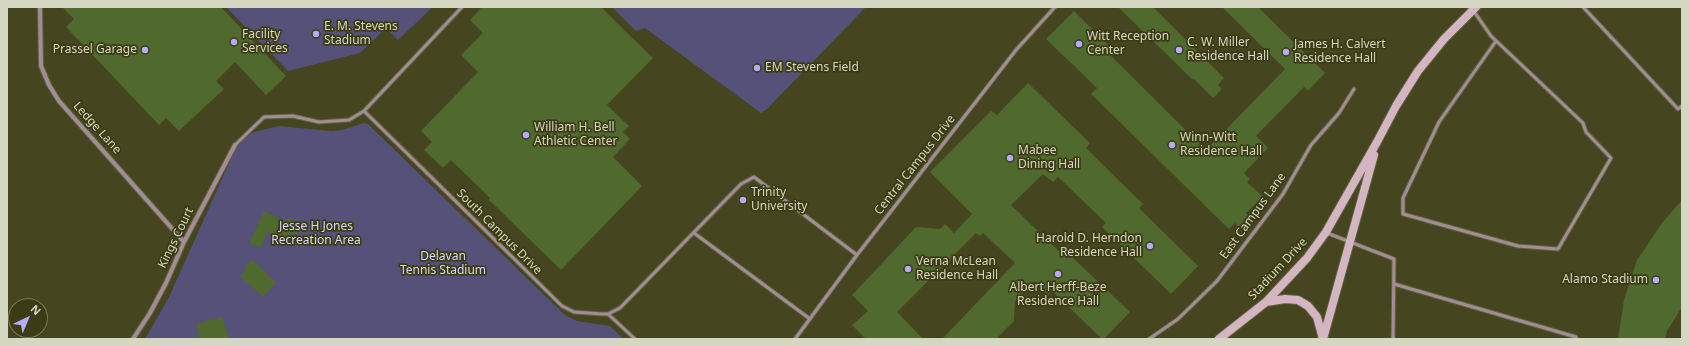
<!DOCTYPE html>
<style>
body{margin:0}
#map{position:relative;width:1689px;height:346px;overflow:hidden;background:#45451f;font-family:"Noto Sans",sans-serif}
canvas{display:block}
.frame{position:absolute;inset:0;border:8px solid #d6d7c2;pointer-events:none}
.north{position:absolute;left:8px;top:298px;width:40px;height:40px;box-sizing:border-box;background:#3b3b14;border:1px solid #79795a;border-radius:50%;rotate:44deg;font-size:11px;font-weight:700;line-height:16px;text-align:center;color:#d6d7c2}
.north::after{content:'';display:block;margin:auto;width:14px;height:18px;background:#b5acf8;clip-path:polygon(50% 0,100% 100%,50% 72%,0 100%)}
</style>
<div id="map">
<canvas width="1689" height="346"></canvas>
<div class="frame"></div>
<div class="north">N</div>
</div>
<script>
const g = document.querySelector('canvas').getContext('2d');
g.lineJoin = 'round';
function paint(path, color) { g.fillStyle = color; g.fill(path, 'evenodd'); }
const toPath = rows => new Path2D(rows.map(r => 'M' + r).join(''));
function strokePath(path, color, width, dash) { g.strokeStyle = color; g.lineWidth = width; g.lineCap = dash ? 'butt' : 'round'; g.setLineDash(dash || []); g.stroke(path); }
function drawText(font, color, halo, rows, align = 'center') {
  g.font = font + ' "Noto Sans",sans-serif'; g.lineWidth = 3.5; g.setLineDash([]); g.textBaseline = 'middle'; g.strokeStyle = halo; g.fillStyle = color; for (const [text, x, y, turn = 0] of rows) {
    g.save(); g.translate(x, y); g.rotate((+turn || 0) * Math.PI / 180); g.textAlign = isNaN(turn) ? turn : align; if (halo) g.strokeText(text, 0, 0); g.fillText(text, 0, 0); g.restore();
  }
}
paint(toPath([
 [226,7,433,7,398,40,386,28,360,53,288,71],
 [612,7,866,7,767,109,761,113,645,28,636,31],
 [364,123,368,124,565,315,577,321,610,326,624,339,145,339,169,297,235,150,243,139,254,132,279,126,331,131,342,130]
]), '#565179');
paint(toPath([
 [62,7,221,7,286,76,266,95,235,62,216,81,224,89,179,131,166,118,159,125,66,27,74,19],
 [482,7,601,7,653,58,607,105,629,126,623,132,630,139,613,157,642,186,561,270,489,200,490,198,451,160,443,168,424,150,432,142,421,131,478,72,461,55,483,33,470,20],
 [1118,7,1153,7,1224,78,1218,85,1222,89,1213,98,1194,79,1193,80],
 [1222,7,1258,7,1325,73,1308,91,1304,87,1256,136,1268,148,1244,173,1250,179,1247,182,1263,197,1246,213,1250,217,1239,228,1235,223,1229,229,1091,94,1097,88,1046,39,1074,11,1112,49,1108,53,1206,150,1285,69],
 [1028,83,1090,143,1086,148,1143,204,1139,208,1198,266,1171,294,1102,227,1106,223,1058,177,1053,182,1043,174,1011,205,1066,258,1069,254,1130,312,1104,339,1102,339,1052,291,1048,295,1034,282,1015,301,1014,321,996,339,942,339,1015,263,983,233,980,236,976,233,897,312,923,339,866,339,852,325,868,311,852,295,916,227,940,229,945,224,954,233,972,214,930,172,991,111,997,115],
 [1682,200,1682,307,1667,331,1665,339,1618,339,1624,300,1637,260,1662,223],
 [264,211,287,222,289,218,302,225,297,235,292,233,288,242,268,232,261,248,249,243],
 [252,259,276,283,263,297,240,276,246,270,244,268],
 [222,317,229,339,200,339,196,324]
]), '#4f692e');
const service = toPath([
 [1469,7,1473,10,1491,36,1583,123,1586,132,1611,158,1558,249,1518,246,1403,214,1403,198,1439,122,1496,41],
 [1583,7,1678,109,1682,106],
 [364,111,562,306,574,312,602,314,608,314,620,308,741,184,754,177,857,255],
 [235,145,264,117,293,116,319,122,349,120,364,111,462,7],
 [694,233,810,319],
 [1327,233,1394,259,1393,339],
 [1394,284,1576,337,1576,339],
 [608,314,635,339],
 [795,339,857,255,1016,50,1055,7],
 [1149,339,1178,319,1217,281,1283,194,1311,145,1339,113,1354,89]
]);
const minor = toPath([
 [40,7,41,66,49,85,59,101,184,242],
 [133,339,150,313,166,283,184,242,235,145]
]);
const secondary = toPath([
 [1266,302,1285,299,1298,300,1308,306,1317,317,1323,339],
 [1219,339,1266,302,1307,258,1326,232,1377,142,1396,106,1418,71,1444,39,1476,7],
 [1323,339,1374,155]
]);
strokePath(service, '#626240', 5);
strokePath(minor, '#626240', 6);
strokePath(secondary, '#626240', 10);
strokePath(service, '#a08d95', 3);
strokePath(minor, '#a08d95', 4);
strokePath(secondary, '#d4b6c3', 8);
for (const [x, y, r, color] of [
 [316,34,4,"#b5acf8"],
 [234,42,4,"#b5acf8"],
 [1079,44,4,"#b5acf8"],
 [145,50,4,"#b5acf8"],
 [1179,50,4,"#b5acf8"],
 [1286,52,4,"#b5acf8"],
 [757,68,4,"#b5acf8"],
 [526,135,4,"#b5acf8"],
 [1172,145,4,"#b5acf8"],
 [1010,158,4,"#b5acf8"],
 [743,200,4,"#b5acf8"],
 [1150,246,4,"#b5acf8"],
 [908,269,4,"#b5acf8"],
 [1058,274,4,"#b5acf8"],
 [1656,280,4,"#b5acf8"]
]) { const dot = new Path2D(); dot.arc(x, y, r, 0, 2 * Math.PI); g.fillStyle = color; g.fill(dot); strokePath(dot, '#3b3b14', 1.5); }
drawText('12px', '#d6d7c2', '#3b3b14', [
 ["E. M. Stevens",324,27],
 ["Stadium",324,41],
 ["Facility",242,35],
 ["Services",242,49],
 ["Witt Reception",1087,37],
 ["Center",1087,51],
 ["C. W. Miller",1187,43],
 ["Residence Hall",1187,57],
 ["James H. Calvert",1294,45],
 ["Residence Hall",1294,59],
 ["Prassel Garage",137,50,"right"],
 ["EM Stevens Field",765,68],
 ["William H. Bell",534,128],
 ["Athletic Center",534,142],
 ["Winn-Witt",1180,138],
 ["Residence Hall",1180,152],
 ["Mabee",1018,151],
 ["Dining Hall",1018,165],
 ["Trinity",751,193],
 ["University",751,207],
 ["Harold D. Herndon",1142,239,"right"],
 ["Residence Hall",1142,253,"right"],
 ["Verna McLean",916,262],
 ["Residence Hall",916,276],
 ["Alamo Stadium",1648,280,"right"],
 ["Albert Herff-Beze",1058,288,"center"],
 ["Residence Hall",1058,302,"center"]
], 'left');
drawText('12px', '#d6d7c2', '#3b3b14', [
 ["Ledge Lane",97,128,48],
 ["Central Campus Drive",915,165,-52],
 ["East Campus Lane",1253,216,-54],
 ["South Campus Drive",499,232,45],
 ["Kings Court",176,238,-64],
 ["Stadium Drive",1278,269,-47]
]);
drawText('12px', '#dbd8fb', '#3b3b14', [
 ["Jesse H Jones",316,227],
 ["Recreation Area",316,241],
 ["Delavan",443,257],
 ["Tennis Stadium",443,271]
]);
</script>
